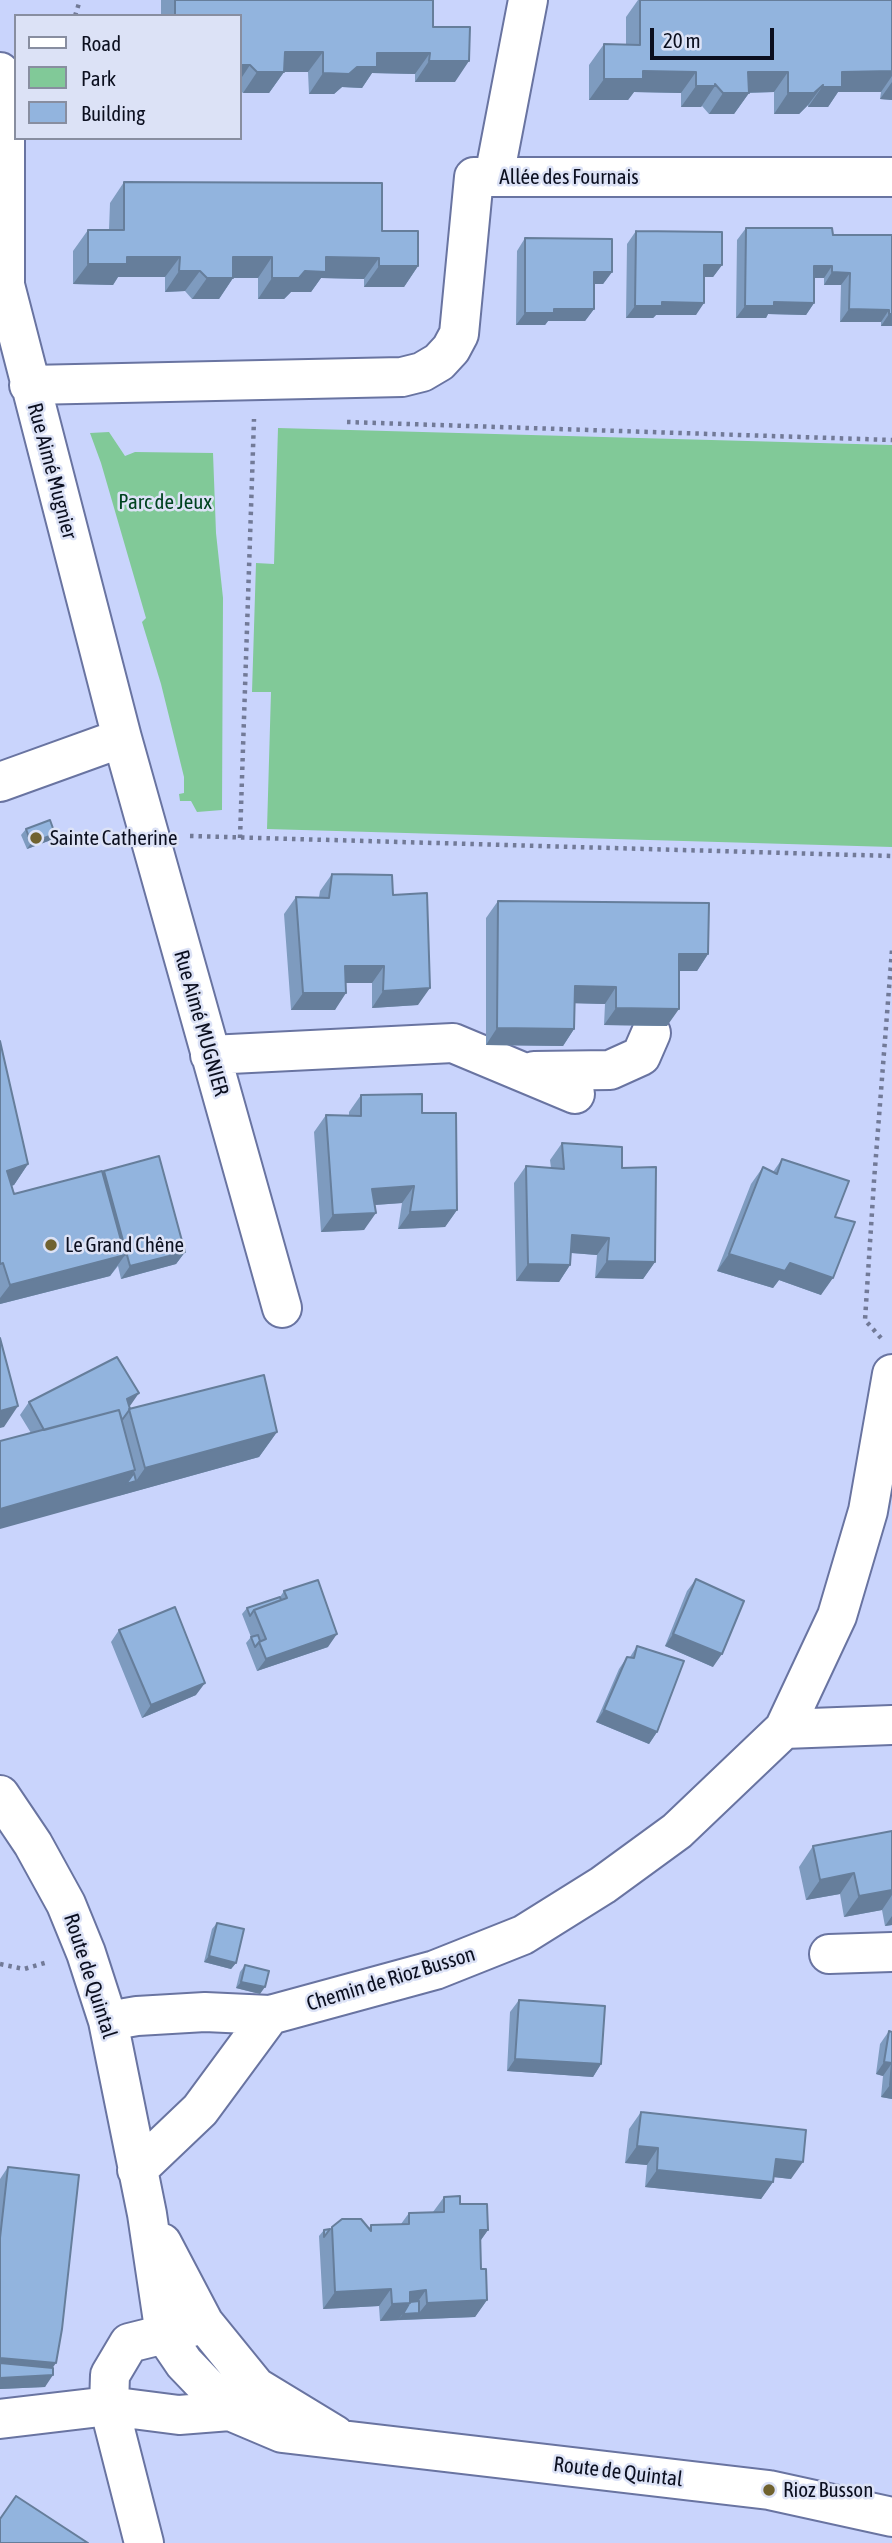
<!DOCTYPE html>
<meta charset="utf-8">
<style>
body{margin:0}
#map{position:relative;width:892px;height:2543px;overflow:hidden;background:#c9d4fc;font-family:"Asap Condensed",sans-serif}
canvas{display:block}
.legend{position:absolute;left:14px;top:14px;width:228px;height:126px;box-sizing:border-box;background:#dce2f6;border:2px solid #888ea0;margin:0;padding:9px 12px;list-style:none;font-size:21px;color:#0b0f1f}
.legend li{display:flex;align-items:center;gap:14px;height:35px}
.legend b{width:35px;border:2px solid #888ea0}
.scale{position:absolute;left:650px;top:28px;width:124px;height:32px;box-sizing:border-box;border:4px solid #0b0f1f;border-top:0;padding-left:9px;font-size:21px;line-height:24px;white-space:nowrap;color:#0b0f1f;-webkit-text-stroke:5px #dce2f6;paint-order:stroke}
</style>
<div id="map">
<canvas width="892" height="2543"></canvas>
<ul class="legend">
<li><b style="height:9px;background:#fff"></b>Road</li>
<li><b style="height:19px;background:#81c998"></b>Park</li>
<li><b style="height:19px;background:#92b4de"></b>Building</li>
</ul>
<div class="scale">20 m</div>
</div>
<script>
const g = document.querySelector('canvas').getContext('2d');
g.lineJoin = 'round';
function paint(path, color) { g.fillStyle = color; g.fill(path, 'evenodd'); }
const toPath = rows => new Path2D(rows.map(r => 'M' + r).join(''));
function strokePath(path, color, width, dash) { g.strokeStyle = color; g.lineWidth = width; g.lineCap = dash ? 'butt' : 'round'; g.setLineDash(dash || []); g.stroke(path); }
function drawText(font, color, halo, rows, align = 'center') {
  g.font = font + ' "Asap Condensed",sans-serif'; g.lineWidth = 5; g.setLineDash([]); g.textBaseline = 'middle'; g.strokeStyle = halo; g.fillStyle = color; for (const [text, x, y, turn = 0] of rows) {
    g.save(); g.translate(x, y); g.rotate((+turn || 0) * Math.PI / 180); g.textAlign = isNaN(turn) ? turn : align; if (halo) g.strokeText(text, 0, 0); g.fillText(text, 0, 0); g.restore();
  }
}
paint(toPath([
 [278,428,892,445,892,847,267,829,271,692,252,692,256,563,274,564],
 [109,432,125,456,135,452,213,453,216,533,223,598,222,810,197,812,191,801,180,801,179,794,184,793,184,777,161,684,142,622,146,618,101,463,90,433]
]), '#81c998');
const minor = toPath([
 [0,72,5,104,5,285,122,738,0,782],
 [494,177,528,0],
 [29,385,402,377,422,372,439,362,451,349,459,334,474,177,892,177],
 [122,738,282,1308],
 [210,1055,453,1043,575,1094],
 [534,1071,610,1070,641,1056,651,1033],
 [784,1729,837,1616,868,1511,892,1374],
 [0,1795,33,1844,66,1904,86,1953,108,2021,147,2214,165,2335,184,2363,230,2411,282,2433,769,2490,892,2517],
 [829,1954,892,1952],
 [108,2021,137,2016,205,2012,270,2015,435,1970,523,1935,603,1885,677,1831,784,1729,892,1725],
 [137,2170,200,2110,270,2015],
 [162,2243,204,2323,256,2387,335,2435],
 [0,2419,109,2406,179,2415,230,2411,243,2399],
 [144,2543,109,2406,110,2375,129,2343,189,2328]
]);
strokePath(minor, '#6974a1', 42);
strokePath(toPath([
 [75,16,80,0],
 [347,422,892,440],
 [190,836,892,856],
 [240,838,254,419],
 [881,1338,865,1320,874,1181,892,950],
 [0,1964,24,1969,48,1962]
]), '#727a97', 4.5, [3.5, 5]);
strokePath(minor, '#fff', 38);
paint(toPath([
 [161,0,433,0,433,27,455,82,415,82,415,74,372,73,362,88,342,87,334,94,309,94,308,72,284,72,269,93,243,93,240,90,240,16,161,16],
 [638,0,892,0,892,100,880,99,881,92,838,92,828,107,808,107,808,105,799,114,774,114,774,92,749,93,734,114,709,114,702,106,701,107,681,107,681,93,634,92,628,100,589,100,589,65,604,44,626,45,626,17],
 [124,182,382,231,418,266,404,287,364,287,364,279,321,278,311,292,291,292,284,299,258,299,258,278,233,278,219,299,192,299,185,291,165,292,165,277,118,277,113,285,73,284,73,251,88,230,109,230,110,203],
 [746,228,833,235,892,235,892,326,881,326,881,322,840,322,841,285,824,285,824,278,814,278,814,303,806,315,768,314,766,318,736,318,737,240],
 [636,231,722,265,713,277,704,277,696,315,656,315,653,318,626,318,627,244],
 [525,238,612,272,603,284,594,284,594,309,585,321,548,321,545,325,516,325,517,251],
 [26,829,51,840,27,849,21,835],
 [332,874,393,895,418,1005,372,1008,372,983,346,983,335,1010,291,1010,284,914,296,897,319,897,320,891],
 [498,901,708,954,697,971,679,971,667,1026,604,1025,605,1004,575,1003,574,1029,563,1046,486,1045,486,918],
 [0,1041,28,1164,14,1185,11,1186,14,1194,103,1172,104,1171,185,1252,176,1264,121,1279,118,1266,110,1276,0,1304],
 [361,1095,422,1113,457,1210,445,1227,398,1229,402,1203,375,1205,364,1230,321,1232,314,1132,326,1115,349,1116,349,1112],
 [562,1143,622,1168,655,1262,643,1279,595,1278,597,1255,571,1253,570,1265,559,1282,516,1281,514,1183,526,1166,551,1168,550,1160],
 [782,1159,835,1217,821,1295,779,1280,773,1288,717,1271,751,1184,763,1167,773,1172],
 [29,1402,130,1406,129,1406,130,1409,277,1432,259,1457,118,1496,31,1433,20,1415],
 [696,1579,713,1667,665,1646,687,1591],
 [284,1591,328,1647,257,1671,246,1643,251,1637,242,1614,247,1608,280,1597],
 [119,1630,196,1695,142,1718,111,1642],
 [637,1646,657,1732,649,1744,596,1722,619,1669,627,1657,630,1657],
 [892,1831,892,1925,885,1926,882,1910,844,1917,840,1894,806,1900,799,1867,813,1846],
 [217,1923,236,1963,231,1969,204,1962,212,1929],
 [245,1965,260,1994,236,1988,240,1972],
 [519,2000,601,2064,593,2077,507,2071,510,2012],
 [889,2031,892,2032,892,2099,881,2097,883,2076,876,2074,880,2044],
 [641,2112,791,2179,774,2177,773,2182,761,2199,645,2187,647,2165,625,2163,629,2129],
 [8,2167,53,2368,45,2387,0,2389,0,2179],
 [444,2197,460,2204,488,2230,480,2241,481,2269,487,2300,475,2317,380,2321,379,2306,323,2309,319,2236,324,2230,330,2229,332,2227,369,2228,371,2225,401,2224,409,2213,433,2212]
]), '#7e9bbf');
paint(toPath([
 [285,52,323,52,308,72,284,72,269,93,243,93,257,72],
 [377,53,430,53,415,74,372,73,362,88,342,87,334,94,309,94,323,73,357,67],
 [429,61,469,61,455,82,415,82],
 [240,65,250,65,240,80],
 [643,71,696,72,681,93,634,92,628,100,589,100,604,79],
 [892,71,892,76,881,92,838,92,828,107,808,107,822,87,842,72],
 [748,72,788,72,774,92,734,93],
 [892,82,892,100,880,99],
 [823,85,808,105,799,114,774,114,788,93],
 [696,86,715,86,701,107,681,107],
 [723,93,749,93,734,114,709,114],
 [127,257,180,257,165,277,118,277,113,285,73,284,88,264],
 [233,257,272,257,258,278,219,278],
 [326,257,379,258,364,279,321,278,311,292,291,292,284,299,258,299,272,278,305,271],
 [704,265,722,265,713,277,695,277],
 [379,266,418,266,404,287,364,287],
 [814,266,832,266,824,278,806,278],
 [179,271,200,271,185,291,165,292],
 [594,272,612,272,603,284,585,284],
 [832,272,850,273,841,285,824,285],
 [207,278,233,278,219,299,192,299],
 [662,302,704,303,696,315,656,315,653,318,626,318,635,306],
 [774,302,814,303,806,315,768,314,766,318,736,318,745,306],
 [554,309,594,309,585,321,548,321,545,325,516,325,525,313],
 [849,309,889,310,881,322,840,322],
 [889,314,892,314,892,326,881,326],
 [55,834,51,840,27,849,31,843],
 [679,954,708,954,697,971,667,971],
 [345,966,384,966,372,983,333,983],
 [575,986,616,987,605,1004,563,1003],
 [430,988,418,1005,372,1008,383,991],
 [303,993,346,993,335,1010,291,1010],
 [616,1008,679,1009,667,1026,604,1025],
 [497,1028,574,1029,563,1046,486,1045],
 [28,1164,14,1185,0,1189,7,1171],
 [414,1186,402,1203,360,1206,372,1189],
 [457,1210,445,1227,398,1229,410,1212],
 [376,1213,364,1230,321,1232,333,1215],
 [572,1235,609,1238,597,1255,560,1252],
 [185,1252,176,1264,121,1279,130,1266],
 [729,1254,790,1263,833,1278,821,1295,779,1280,773,1288,717,1271],
 [125,1255,110,1276,0,1304,0,1298,10,1285],
 [607,1261,655,1262,643,1279,595,1278],
 [528,1264,570,1265,559,1282,516,1281],
 [139,1393,130,1406,119,1411,127,1399],
 [18,1406,4,1427,0,1428,0,1411],
 [277,1432,259,1457,0,1529,0,1509,135,1470,126,1484,136,1481,145,1468],
 [337,1634,328,1647,257,1671,266,1659],
 [673,1634,722,1654,713,1667,665,1646],
 [205,1683,196,1695,142,1718,151,1705],
 [604,1710,657,1732,649,1744,596,1722],
 [854,1873,840,1894,806,1900,820,1880],
 [892,1890,892,1895,882,1910,844,1917,859,1896],
 [892,1916,892,1925,885,1926],
 [209,1956,236,1963,231,1969,204,1962],
 [241,1982,265,1987,260,1994,236,1988],
 [515,2059,601,2064,593,2077,507,2071],
 [884,2062,892,2063,883,2076,876,2074],
 [890,2085,892,2085,892,2099,881,2097],
 [637,2146,658,2148,647,2165,625,2163],
 [776,2159,803,2162,791,2179,764,2176],
 [657,2170,773,2182,761,2199,645,2187],
 [480,2230,488,2230,476,2247],
 [391,2289,379,2306,323,2309,335,2292],
 [426,2290,414,2307,407,2308,398,2320,380,2321,392,2304,410,2292],
 [487,2300,475,2317,398,2320,403,2314,419,2313,427,2303],
 [0,2358,56,2363,47,2376,53,2375,45,2387,0,2389]
]), '#667e9b');
const building = toPath([
 [175,0,433,0,433,27,470,27,469,61,429,61,430,53,377,53,377,67,357,67,349,74,323,73,323,52,285,52,284,72,257,72,250,65,240,65,240,16,175,16,175,0],
 [640,0,892,0,892,71,842,72,842,87,822,87,823,85,814,93,788,93,788,72,748,72,749,93,723,93,715,84,715,86,696,86,696,72,643,71,643,79,604,79,604,44,640,45,640,0],
 [124,182,382,183,382,231,418,231,418,266,379,266,379,258,326,257,326,272,305,271,299,278,272,278,272,257,233,257,233,278,207,278,200,271,179,271,180,257,127,257,127,264,88,264,88,230,124,230,124,182],
 [746,228,832,228,833,235,892,235,892,314,889,314,889,310,849,309,850,273,832,272,832,266,814,266,814,303,774,302,774,306,745,306,746,228],
 [636,231,722,232,722,265,704,265,704,303,662,302,662,306,635,306,636,231],
 [525,238,612,239,612,272,594,272,594,309,554,309,554,313,525,313,525,238],
 [50,820,55,834,31,843,26,829,50,820],
 [332,874,392,875,393,895,427,893,430,988,383,991,384,966,345,966,346,993,303,993,296,897,329,898,332,874],
 [498,901,709,903,708,954,679,954,679,1009,616,1008,616,987,575,986,574,1029,497,1028,498,901],
 [0,1041,28,1164,7,1171,14,1194,102,1171,125,1255,10,1285,3,1263,0,1264,0,1041],
 [422,1094,422,1113,456,1113,457,1210,410,1212,414,1186,372,1189,376,1213,333,1215,326,1115,361,1116,361,1095,422,1094],
 [562,1143,622,1147,622,1168,656,1167,655,1262,607,1261,609,1238,572,1235,570,1265,528,1264,526,1166,564,1169,562,1143],
 [159,1156,185,1252,130,1266,104,1171,159,1156],
 [782,1159,849,1181,835,1217,855,1222,833,1278,790,1263,785,1271,729,1254,763,1167,777,1174,782,1159],
 [0,1338,18,1406,0,1411,0,1338],
 [117,1357,139,1393,127,1399,130,1409,122,1420,119,1410,44,1430,29,1402,117,1357],
 [264,1375,277,1432,145,1468,129,1409,264,1375],
 [119,1410,135,1470,0,1509,0,1441,119,1410],
 [134,1473,136,1481,126,1484,134,1473],
 [696,1579,744,1601,722,1654,673,1634,696,1579],
 [318,1580,337,1634,266,1659,259,1642,266,1639,254,1610,287,1598,284,1591,318,1580],
 [280,1597,281,1600,254,1610,250,1616,247,1608,280,1597],
 [175,1607,205,1683,151,1705,119,1630,175,1607],
 [258,1635,260,1641,255,1647,251,1637,258,1635],
 [637,1646,684,1661,657,1732,604,1710,627,1657,634,1658,637,1646],
 [892,1831,892,1890,859,1896,854,1873,820,1880,813,1846,892,1831],
 [217,1923,244,1929,236,1963,209,1956,217,1923],
 [245,1965,269,1971,265,1987,241,1982,245,1965],
 [519,2000,605,2006,601,2064,515,2059,519,2000],
 [889,2031,892,2032,892,2085,890,2085,892,2063,884,2062,889,2031],
 [641,2112,806,2130,803,2162,776,2159,773,2182,657,2170,658,2148,637,2146,641,2112],
 [8,2167,79,2175,62,2329,56,2363,0,2358,0,2238,8,2167],
 [460,2196,460,2204,487,2204,488,2230,480,2230,481,2269,486,2269,487,2300,427,2303,426,2290,410,2292,410,2303,392,2304,391,2289,335,2292,332,2227,342,2219,361,2219,371,2231,371,2225,409,2224,409,2213,444,2212,444,2197,460,2196],
 [330,2229,324,2237,324,2230,330,2229],
 [419,2301,419,2313,403,2314,410,2302,419,2301],
 [0,2363,53,2368,53,2375,0,2378,0,2363],
 [16,2496,88,2543,0,2543,0,2519,16,2496]
]);
paint(building, '#92b4de');
strokePath(building, '#667e9b', 2);
for (const [x, y, r, color] of [
 [36,838,7,"#70622f"],
 [51,1245,7,"#70622f"],
 [769,2490,7,"#70622f"]
]) { const dot = new Path2D(); dot.arc(x, y, r, 0, 2 * Math.PI); g.fillStyle = color; g.fill(dot); strokePath(dot, '#dce2f6', 2.5); }
drawText('21px', '#0b0f1f', '#dce2f6', [
 ["Allée des Fournais",569,177],
 ["Rue Aimé Mugnier",52,471,75],
 ["Rue Aimé MUGNIER",201,1023,74],
 ["Route de Quintal",90,1976,72],
 ["Chemin de Rioz Busson",391,1979,-17],
 ["Route de Quintal",618,2472,7]
]);
drawText('21px', '#004320', '#dce2f6', [
 ["Parc de Jeux",165,502]
]);
drawText('21px', '#0b0f1f', '#dce2f6', [
 ["Sainte Catherine",50,838],
 ["Le Grand Chêne",65,1245],
 ["Rioz Busson",783,2490]
], 'left');
</script>
